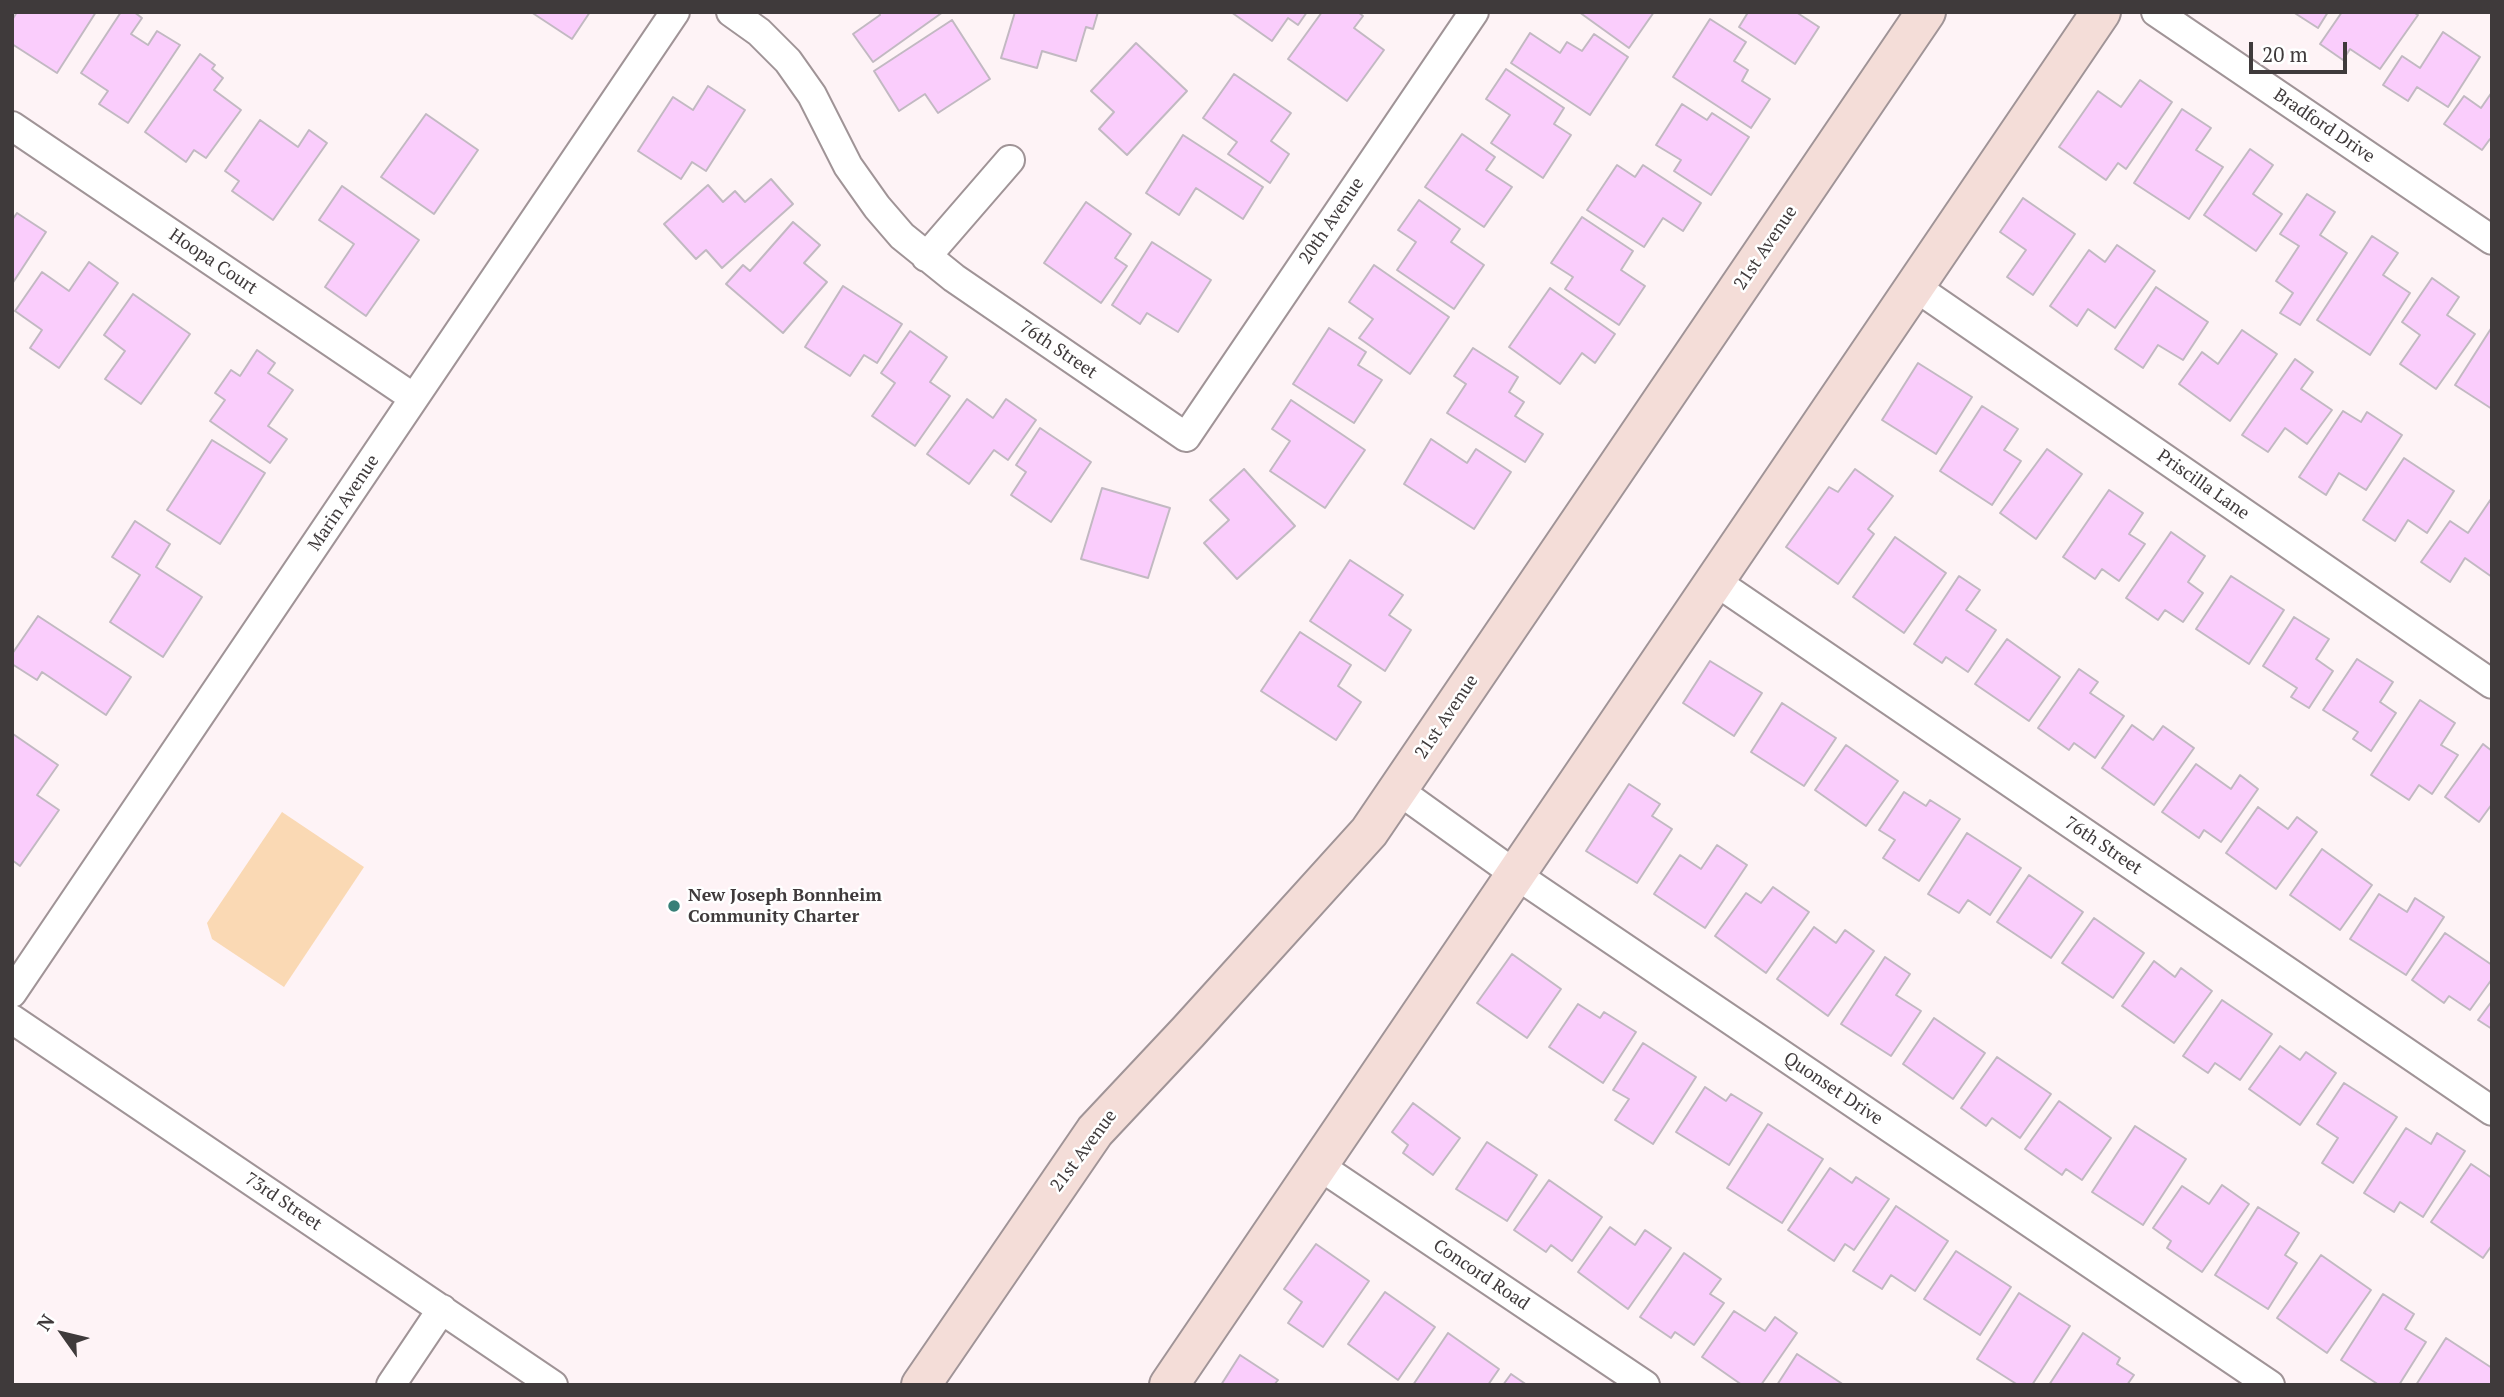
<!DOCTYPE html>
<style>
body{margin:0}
#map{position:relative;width:2504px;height:1397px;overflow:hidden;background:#fef3f6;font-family:"PT Serif",serif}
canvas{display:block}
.frame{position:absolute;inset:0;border:14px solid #3f3a3b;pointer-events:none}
.north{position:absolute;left:28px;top:1299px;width:70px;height:70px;-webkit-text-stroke:5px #fff;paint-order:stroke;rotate:304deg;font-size:19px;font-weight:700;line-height:28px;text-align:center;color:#3f3a3b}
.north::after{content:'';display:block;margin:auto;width:24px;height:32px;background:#3f3a3b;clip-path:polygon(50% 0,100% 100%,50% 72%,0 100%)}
.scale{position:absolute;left:2249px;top:42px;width:98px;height:32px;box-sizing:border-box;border:4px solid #3f3a3b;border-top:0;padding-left:9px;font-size:21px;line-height:24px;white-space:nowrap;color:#3f3a3b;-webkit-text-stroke:5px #fff;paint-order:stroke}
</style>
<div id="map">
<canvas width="2504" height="1397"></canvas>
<div class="frame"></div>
<div class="north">N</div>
<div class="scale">20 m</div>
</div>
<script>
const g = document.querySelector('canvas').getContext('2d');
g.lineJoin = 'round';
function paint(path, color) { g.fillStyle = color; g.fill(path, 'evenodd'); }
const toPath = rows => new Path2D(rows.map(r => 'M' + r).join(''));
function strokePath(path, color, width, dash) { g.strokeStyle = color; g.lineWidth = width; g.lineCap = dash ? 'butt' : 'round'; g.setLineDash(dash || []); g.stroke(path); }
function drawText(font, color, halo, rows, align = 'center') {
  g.font = font + ' "PT Serif",serif'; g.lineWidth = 5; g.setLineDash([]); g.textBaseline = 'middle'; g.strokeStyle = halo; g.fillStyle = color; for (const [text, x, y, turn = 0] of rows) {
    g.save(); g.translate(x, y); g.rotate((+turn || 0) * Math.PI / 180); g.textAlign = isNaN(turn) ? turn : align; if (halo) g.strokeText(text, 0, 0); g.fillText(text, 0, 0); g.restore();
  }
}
paint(toPath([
 [282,812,364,867,284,987,212,939,207,923]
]), '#fad9b4');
const building = toPath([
 [17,12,96,12,57,73,12,44,12,20,17,12],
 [121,12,134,12,142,18,131,34,148,45,157,31,180,45,128,123,99,104,108,91,81,73,121,12],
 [531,12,590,12,572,39,531,12],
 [879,12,943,12,873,62,853,34,880,15,879,12],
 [1015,12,1098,12,1093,29,1086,27,1076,61,1042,51,1037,68,1001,58,1015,12],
 [1231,12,1307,12,1298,25,1288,18,1272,41,1231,12],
 [1322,12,1358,12,1363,16,1354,28,1384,50,1347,101,1288,59,1322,12],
 [1579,12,1654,12,1629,48,1579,12],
 [1745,12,1796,12,1819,27,1795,64,1739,27,1747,14,1745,12],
 [2293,12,2328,12,2318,28,2293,12],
 [2342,12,2413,12,2418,15,2380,69,2350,49,2343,60,2320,44,2342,12],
 [1710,19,1746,42,1734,61,1748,70,1742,81,1770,99,1751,128,1673,77,1710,19],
 [952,20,990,79,938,113,925,94,899,111,874,71,952,20],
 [2443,32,2480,57,2448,107,2417,87,2408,101,2383,85,2402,56,2420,68,2443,32],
 [1530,33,1560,53,1567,42,1582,51,1594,34,1628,57,1590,115,1511,63,1530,33],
 [1136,43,1187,91,1127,155,1099,129,1114,112,1091,91,1136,43],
 [200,54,215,65,212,69,223,78,214,90,241,110,206,158,194,150,186,162,145,132,200,54],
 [1506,69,1564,108,1554,124,1571,135,1543,178,1491,143,1510,115,1486,99,1506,69],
 [1234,74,1291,113,1271,141,1289,154,1270,183,1228,154,1237,142,1203,118,1234,74],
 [2140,80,2172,102,2126,169,2118,163,2106,180,2059,147,2098,91,2121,107,2140,80],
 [708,86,745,110,706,171,692,162,681,179,638,151,673,97,693,110,708,86],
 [2492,92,2492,140,2490,139,2482,150,2444,124,2464,96,2481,108,2492,92],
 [1682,104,1707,120,1712,113,1749,137,1711,195,1674,171,1681,160,1656,145,1682,104],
 [2182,109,2211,128,2196,150,2223,167,2189,219,2134,183,2182,109],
 [426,114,478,150,434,214,381,177,426,114],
 [260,120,298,147,309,130,327,143,273,220,232,191,239,181,225,171,260,120],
 [1462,134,1495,157,1486,170,1512,187,1484,227,1425,187,1462,134],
 [1183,135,1263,187,1243,219,1196,188,1179,215,1146,193,1183,135],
 [2250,149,2273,165,2253,194,2282,214,2256,251,2204,215,2250,149],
 [1617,165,1635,177,1643,165,1701,203,1683,231,1663,218,1644,247,1587,210,1617,165],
 [771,179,793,204,722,268,706,250,696,259,664,224,708,185,723,202,735,191,745,202,771,179],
 [342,186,419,240,366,316,325,287,354,244,319,220,342,186],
 [2307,194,2335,212,2320,235,2347,253,2300,325,2280,313,2293,293,2276,281,2299,246,2280,234,2307,194],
 [2023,198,2075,234,2033,295,2007,277,2026,250,2000,232,2023,198],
 [1419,200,1460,229,1451,242,1484,265,1454,309,1397,270,1416,242,1398,230,1419,200],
 [1086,202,1131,234,1115,258,1127,266,1101,303,1044,263,1086,202],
 [17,213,46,232,12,284,12,220,17,213],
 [1582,217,1633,251,1621,270,1645,286,1619,325,1565,289,1573,277,1551,263,1582,217],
 [793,222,820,245,804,263,827,282,783,333,726,284,743,265,750,271,793,222],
 [2372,236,2398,253,2383,275,2410,293,2370,355,2317,320,2372,236],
 [1152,242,1211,280,1178,332,1147,313,1140,324,1112,305,1152,242],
 [2117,245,2155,271,2115,328,2088,309,2077,326,2050,306,2089,250,2105,262,2117,245],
 [89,262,118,283,59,368,30,348,42,330,15,311,42,272,69,291,89,262],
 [1374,265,1449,317,1410,374,1359,338,1373,319,1349,302,1374,265],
 [2432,278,2459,297,2447,315,2475,334,2436,389,2400,364,2420,335,2402,322,2432,278],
 [843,286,902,324,877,363,864,355,850,376,805,347,843,286],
 [2156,287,2208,322,2183,360,2158,345,2143,368,2115,349,2156,287],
 [1550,288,1615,334,1595,363,1582,353,1560,384,1509,347,1550,288],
 [133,294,190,334,141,404,105,379,125,351,104,335,133,294],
 [2492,327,2492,409,2455,385,2492,327],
 [1329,328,1366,352,1358,365,1382,380,1354,423,1293,384,1329,328],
 [2242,330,2277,354,2230,421,2179,384,2202,352,2218,364,2242,330],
 [910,331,947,357,930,382,950,396,915,446,872,416,895,383,881,373,910,331],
 [1473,348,1518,377,1509,392,1524,402,1515,416,1543,434,1525,462,1447,413,1466,384,1454,376,1473,348],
 [257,350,275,363,268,373,293,390,268,426,287,439,270,463,210,421,225,400,215,393,231,370,240,376,257,350],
 [2295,359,2313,372,2301,389,2332,410,2307,444,2285,428,2268,452,2242,435,2295,359],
 [1918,363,1972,397,1936,454,1882,420,1918,363],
 [967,399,993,418,1006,399,1036,420,1008,460,994,450,969,484,927,454,967,399],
 [1291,400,1365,450,1325,508,1270,471,1290,441,1272,429,1291,400],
 [1982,406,2018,429,2004,450,2021,461,1992,505,1940,471,1982,406],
 [2343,411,2361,422,2367,412,2402,435,2366,490,2339,473,2326,495,2299,477,2343,411],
 [1040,428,1091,462,1051,522,1011,495,1026,472,1016,465,1040,428],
 [1431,439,1467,463,1476,449,1511,472,1474,529,1404,484,1431,439],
 [212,440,265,473,220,544,167,510,212,440],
 [2047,449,2082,474,2036,539,2000,513,2047,449],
 [2404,458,2454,491,2427,533,2408,520,2395,541,2363,520,2404,458],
 [1244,469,1295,526,1237,579,1204,543,1229,520,1210,500,1244,469],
 [1855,469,1893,496,1868,529,1874,534,1838,584,1786,547,1829,487,1838,492,1855,469],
 [1102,488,1170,508,1148,578,1081,559,1102,488],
 [2109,490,2143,513,2129,534,2145,544,2119,581,2102,569,2095,579,2063,557,2109,490],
 [2491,499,2492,577,2465,558,2450,582,2421,562,2450,521,2468,533,2491,499],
 [135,521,170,544,156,567,202,597,163,657,110,622,140,575,112,557,135,521],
 [2171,532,2205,556,2188,582,2203,593,2183,622,2165,610,2158,620,2126,598,2171,532],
 [1895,537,1946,573,1904,633,1853,597,1895,537],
 [1350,560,1403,595,1389,615,1411,630,1385,671,1310,621,1350,560],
 [1959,576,1980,590,1966,610,1996,630,1968,672,1946,657,1942,663,1914,644,1959,576],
 [2231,576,2284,610,2249,664,2196,629,2231,576],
 [38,616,131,677,106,715,42,672,37,680,12,664,12,654,38,616],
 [2294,617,2329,639,2316,659,2333,671,2309,708,2291,697,2297,688,2263,666,2294,617],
 [1300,632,1351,665,1338,686,1361,702,1336,740,1261,691,1300,632],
 [2007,639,2060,677,2029,721,1975,684,2007,639],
 [2357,659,2393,682,2380,702,2396,713,2371,751,2353,739,2358,732,2323,710,2357,659],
 [1710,661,1762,693,1734,736,1683,703,1710,661],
 [2079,669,2098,682,2090,693,2124,716,2095,758,2074,743,2069,750,2038,728,2079,669],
 [2420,700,2455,723,2441,745,2458,755,2432,794,2419,785,2409,800,2371,775,2420,700],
 [1782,703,1836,738,1804,786,1751,752,1782,703],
 [2132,725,2153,740,2163,726,2194,748,2154,805,2102,768,2132,725],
 [13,734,58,765,37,795,59,810,20,866,12,860,13,734],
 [2483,744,2492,751,2492,804,2479,822,2445,797,2483,744],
 [1846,745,1898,781,1866,826,1815,790,1846,745],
 [2196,764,2231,789,2240,775,2258,789,2221,842,2204,830,2199,838,2162,812,2196,764],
 [1629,784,1660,804,1652,816,1672,829,1637,883,1586,851,1629,784],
 [1904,792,1926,806,1930,800,1960,819,1919,881,1883,858,1895,840,1879,830,1904,792],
 [2258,807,2288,829,2297,817,2317,832,2276,889,2226,853,2258,807],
 [1967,833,2021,868,1990,915,1968,900,1959,913,1928,894,1967,833],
 [1717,845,1747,865,1705,928,1654,894,1680,855,1701,869,1717,845],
 [2322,849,2372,885,2340,930,2290,895,2322,849],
 [2029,875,2083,912,2051,958,1997,922,2029,875],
 [1773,887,1809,912,1766,973,1715,936,1746,893,1761,903,1773,887],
 [2379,894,2407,912,2415,898,2444,917,2406,975,2350,939,2379,894],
 [2094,918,2144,953,2113,998,2062,963,2094,918],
 [1814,927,1836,943,1845,930,1874,951,1828,1016,1777,979,1814,927],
 [2445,933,2492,965,2492,979,2470,1010,2449,996,2444,1003,2412,980,2445,933],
 [1512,954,1561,989,1527,1038,1477,1003,1512,954],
 [1885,957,1910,974,1896,995,1921,1011,1891,1056,1841,1024,1885,957],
 [2154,961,2175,977,2181,968,2212,991,2174,1043,2122,1006,2154,961],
 [2222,1000,2272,1034,2240,1080,2215,1063,2208,1073,2183,1056,2222,1000],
 [2492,1001,2492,1029,2478,1020,2492,1001],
 [1578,1004,1600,1018,1604,1012,1636,1032,1603,1083,1549,1047,1578,1004],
 [1934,1018,1985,1053,1953,1099,1903,1064,1934,1018],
 [1643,1043,1696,1077,1653,1144,1615,1120,1629,1099,1613,1090,1643,1043],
 [2280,1046,2300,1060,2306,1052,2336,1073,2300,1125,2249,1089,2280,1046],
 [1997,1057,2051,1094,2020,1138,1992,1118,1986,1126,1961,1108,1997,1057],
 [2344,1083,2397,1117,2353,1183,2322,1163,2338,1138,2317,1124,2344,1083],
 [1705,1087,1726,1101,1731,1094,1762,1113,1729,1165,1676,1132,1705,1087],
 [2059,1101,2111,1138,2082,1180,2066,1169,2062,1175,2025,1149,2059,1101],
 [1413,1103,1460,1138,1433,1175,1403,1153,1408,1145,1392,1132,1413,1103],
 [1768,1124,1823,1159,1782,1223,1727,1188,1768,1124],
 [2135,1126,2186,1159,2143,1225,2092,1192,2135,1126],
 [2406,1128,2431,1144,2437,1133,2465,1151,2423,1217,2400,1202,2394,1212,2364,1193,2406,1128],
 [1487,1142,1537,1175,1507,1221,1456,1189,1487,1142],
 [2471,1164,2492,1178,2492,1245,2483,1258,2431,1222,2471,1164],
 [1830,1168,1852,1183,1856,1177,1889,1199,1854,1250,1845,1244,1834,1261,1788,1230,1830,1168],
 [1549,1180,1602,1217,1572,1261,1551,1245,1546,1252,1514,1230,1549,1180],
 [2222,1185,2249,1204,2202,1272,2167,1248,2171,1241,2153,1228,2182,1186,2209,1204,2222,1185],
 [1896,1206,1948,1241,1915,1291,1891,1275,1882,1289,1853,1271,1896,1206],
 [2258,1207,2299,1233,2285,1255,2297,1263,2268,1309,2215,1275,2258,1207],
 [1610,1227,1635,1245,1645,1230,1671,1248,1628,1309,1578,1272,1610,1227],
 [1316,1244,1369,1281,1323,1347,1288,1323,1302,1302,1284,1289,1316,1244],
 [1956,1251,2011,1287,1980,1335,1924,1299,1956,1251],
 [1684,1253,1721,1279,1710,1294,1724,1303,1694,1345,1675,1332,1671,1338,1640,1317,1684,1253],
 [2321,1255,2371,1290,2327,1353,2277,1318,2321,1255],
 [1385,1292,1435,1327,1398,1380,1348,1344,1385,1292],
 [2019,1293,2070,1326,2032,1385,2018,1385,1977,1359,2019,1293],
 [2383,1294,2414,1314,2405,1329,2426,1342,2399,1385,2379,1385,2341,1360,2383,1294],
 [1734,1311,1765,1331,1775,1317,1797,1333,1761,1385,1742,1385,1702,1357,1734,1311],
 [1448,1333,1499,1369,1488,1385,1413,1385,1448,1333],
 [2083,1333,2120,1358,2117,1364,2134,1375,2127,1385,2049,1385,2083,1333],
 [2446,1338,2492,1368,2491,1385,2416,1385,2446,1338],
 [1797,1354,1844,1385,1777,1385,1797,1354],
 [1240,1355,1278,1380,1274,1385,1221,1385,1240,1355],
 [1511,1374,1527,1385,1503,1385,1511,1374]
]);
paint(building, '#facdfc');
strokePath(building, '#c2b9c2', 2);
const street = toPath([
 [731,12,759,32,788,61,812,95,848,166,877,207,902,236,954,278,1186,437,1474,12],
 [2156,12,2492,240],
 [12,126,414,398],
 [926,257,1010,160],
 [1914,286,2492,684],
 [1715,581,2492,1111],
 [1398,790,1515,874,2270,1385],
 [12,993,675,12],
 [12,1019,553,1385],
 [1318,1165,1645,1385],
 [391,1385,442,1309]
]);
const secondary = toPath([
 [921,1385,1095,1131,1188,1032,1369,832,1926,12],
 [1169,1385,2101,12]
]);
strokePath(street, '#a09497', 32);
strokePath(secondary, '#a09497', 42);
strokePath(street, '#fff', 28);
strokePath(secondary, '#f4ddd8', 38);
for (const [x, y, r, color] of [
 [674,906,7,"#387f77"]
]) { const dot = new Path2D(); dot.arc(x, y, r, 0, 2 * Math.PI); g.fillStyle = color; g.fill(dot); strokePath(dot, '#fff', 2.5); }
drawText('18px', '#3f3a3b', '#fff', [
 ["Bradford Drive",2324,126,34],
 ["20th Avenue",1332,221,-56],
 ["21st Avenue",1766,248,-56],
 ["Hoopa Court",213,262,34],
 ["76th Street",1058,350,34],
 ["Priscilla Lane",2203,485,35],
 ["Marin Avenue",344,503,-56],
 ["21st Avenue",1447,717,-56],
 ["76th Street",2103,846,34],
 ["Quonset Drive",1833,1089,34],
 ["21st Avenue",1084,1151,-53],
 ["73rd Street",283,1202,34],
 ["Concord Road",1481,1275,34]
]);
drawText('bold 18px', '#3f3a3b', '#fff', [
 ["New Joseph Bonnheim",688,896],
 ["Community Charter",688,917]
], 'left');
</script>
